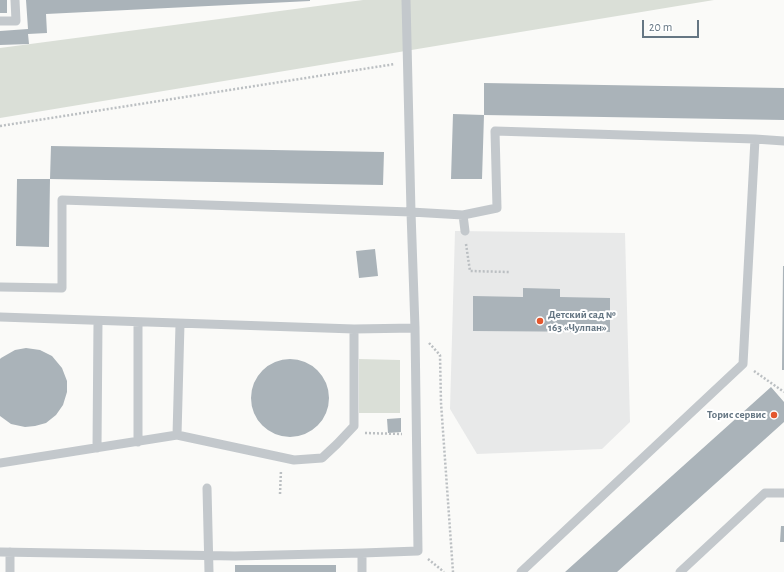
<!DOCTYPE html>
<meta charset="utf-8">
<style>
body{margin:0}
#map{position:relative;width:784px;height:572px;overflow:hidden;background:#fafaf8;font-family:"Alegreya Sans",sans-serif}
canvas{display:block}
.scale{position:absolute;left:642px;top:20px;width:57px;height:18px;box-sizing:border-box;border:2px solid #657683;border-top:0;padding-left:5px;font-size:12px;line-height:14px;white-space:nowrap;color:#657683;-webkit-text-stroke:3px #fff;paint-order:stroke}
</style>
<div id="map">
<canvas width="784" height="572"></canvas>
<div class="scale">20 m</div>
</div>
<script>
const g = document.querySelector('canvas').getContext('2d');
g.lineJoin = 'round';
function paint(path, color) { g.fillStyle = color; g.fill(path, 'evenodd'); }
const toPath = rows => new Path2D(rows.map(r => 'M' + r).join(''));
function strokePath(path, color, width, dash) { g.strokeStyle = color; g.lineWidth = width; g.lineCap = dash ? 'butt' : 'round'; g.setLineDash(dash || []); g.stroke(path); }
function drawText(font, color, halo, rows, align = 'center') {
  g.font = font + ' "Alegreya Sans",sans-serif'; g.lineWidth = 4; g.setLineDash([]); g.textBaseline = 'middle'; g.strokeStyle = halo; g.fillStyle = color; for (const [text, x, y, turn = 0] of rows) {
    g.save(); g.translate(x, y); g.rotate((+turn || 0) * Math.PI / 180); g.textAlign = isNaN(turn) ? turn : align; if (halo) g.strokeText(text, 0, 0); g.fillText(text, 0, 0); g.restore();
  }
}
paint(toPath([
 [455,231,625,233,630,422,602,449,477,454,450,409]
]), '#e8e9e9');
paint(toPath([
 [363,0,714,0,0,118,0,48],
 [359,359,400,360,400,413,359,413]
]), '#dadfd7');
paint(toPath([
 [0,0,7,0,7,13,0,13],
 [26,0,310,0,310,1,46,14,47,33,28,34,29,44,0,45,0,31,28,29],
 [484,83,784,88,784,120,484,115,482,179,451,179,453,114,484,115],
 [51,146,384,152,383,185,50,179],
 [17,179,50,179,49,247,16,246],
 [375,249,378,276,359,278,356,251],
 [783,266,784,266,784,370,782,370],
 [523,288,560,289,560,297,610,298,610,332,473,331,473,296,523,297],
 [26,348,40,350,52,356,62,368,67,381,67,392,63,405,56,415,46,423,35,426,25,427,11,424,0,416,0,359,1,358,15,350],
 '251 398a39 39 0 1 1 78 0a39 39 0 1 1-78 0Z',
 [771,387,784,402,784,422,617,572,565,572],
 [401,418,401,432,388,433,387,419],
 [781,526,784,526,784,542,780,542],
 [235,565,336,565,336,572,235,572]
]), '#aab3b9');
strokePath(toPath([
 [0,126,395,64],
 [466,244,470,271,509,272],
 [429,343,440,355,441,403,453,572],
 [754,371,784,392],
 [365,433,402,434],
 [280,494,281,470],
 [428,559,444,572]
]), '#bbbfc2', 2.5, [2, 2]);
strokePath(toPath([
 [0,21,16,21,15,0],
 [463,215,497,208,495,131,755,139,784,141],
 [0,287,62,288,62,200,411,212,406,0],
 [0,317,354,329,354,426,337,444,322,458,294,460,177,435,0,463],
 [354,329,415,328,411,212,463,215,465,231],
 [177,435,180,324],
 [138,442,138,323],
 [97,448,98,321],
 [207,488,209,572],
 [0,552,235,556,362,553,418,551,415,328],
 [362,553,362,572],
 [10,572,10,552],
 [521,572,743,364,755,139],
 [680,572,765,493,784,493]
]), '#c3c8cc', 9);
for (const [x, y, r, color] of [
 [540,321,4,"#e4572e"],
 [774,415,4,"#e4572e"]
]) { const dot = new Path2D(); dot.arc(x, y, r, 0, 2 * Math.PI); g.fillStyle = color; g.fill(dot); strokePath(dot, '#fff', 1.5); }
drawText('bold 11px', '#657683', '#fff', [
 ["Детский сад №",548,315],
 ["163 «Чулпан»",548,328],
 ["Торис сервис",766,415,"right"]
], 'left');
</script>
